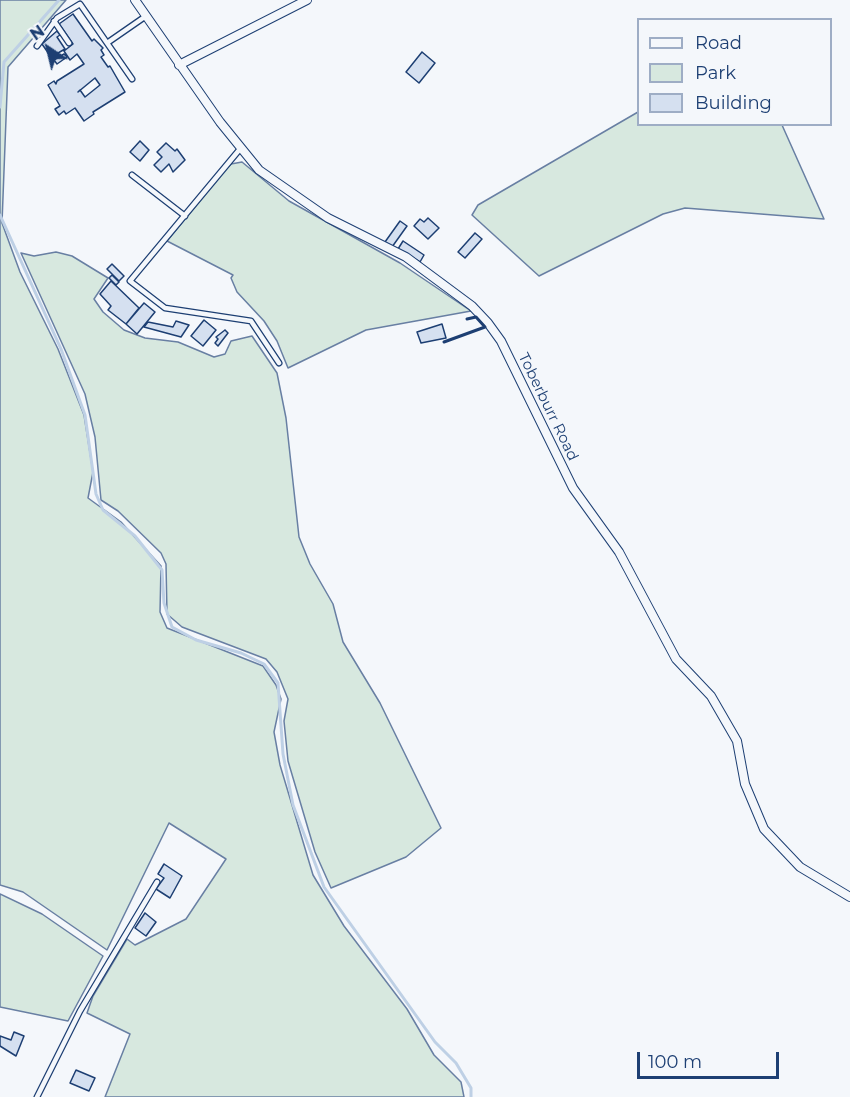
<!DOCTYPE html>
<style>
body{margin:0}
#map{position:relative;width:850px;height:1097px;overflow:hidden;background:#f4f7fb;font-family:Montserrat,sans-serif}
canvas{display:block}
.legend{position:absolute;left:637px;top:18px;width:195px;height:108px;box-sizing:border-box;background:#f4f7fb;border:2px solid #9eadc5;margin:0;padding:8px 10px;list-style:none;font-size:18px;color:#1d3f73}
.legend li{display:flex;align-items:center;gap:12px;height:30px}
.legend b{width:30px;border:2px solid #9eadc5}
.north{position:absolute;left:18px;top:18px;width:60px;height:60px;-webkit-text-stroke:4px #f4f7fb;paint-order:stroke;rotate:325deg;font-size:16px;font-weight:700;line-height:24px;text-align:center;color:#1d3f73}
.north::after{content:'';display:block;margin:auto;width:21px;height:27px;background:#1d3f73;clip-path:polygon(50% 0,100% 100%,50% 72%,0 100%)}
.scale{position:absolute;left:637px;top:1052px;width:142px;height:27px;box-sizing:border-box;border:3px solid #1d3f73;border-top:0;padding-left:8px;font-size:18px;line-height:21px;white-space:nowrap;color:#1d3f73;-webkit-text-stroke:4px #f4f7fb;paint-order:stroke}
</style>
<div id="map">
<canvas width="850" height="1097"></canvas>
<ul class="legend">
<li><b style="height:8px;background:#f4f7fb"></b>Road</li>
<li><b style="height:16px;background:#d7e8df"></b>Park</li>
<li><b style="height:16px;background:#d5e0f0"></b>Building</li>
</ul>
<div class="north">N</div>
<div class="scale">100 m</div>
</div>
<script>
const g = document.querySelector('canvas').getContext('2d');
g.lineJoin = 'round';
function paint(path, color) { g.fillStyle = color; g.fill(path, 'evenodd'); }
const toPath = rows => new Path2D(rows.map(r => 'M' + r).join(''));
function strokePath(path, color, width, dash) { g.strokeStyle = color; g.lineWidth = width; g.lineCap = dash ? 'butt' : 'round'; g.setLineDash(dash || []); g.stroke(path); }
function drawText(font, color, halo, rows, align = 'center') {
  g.font = font + ' Montserrat,sans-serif'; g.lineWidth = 4.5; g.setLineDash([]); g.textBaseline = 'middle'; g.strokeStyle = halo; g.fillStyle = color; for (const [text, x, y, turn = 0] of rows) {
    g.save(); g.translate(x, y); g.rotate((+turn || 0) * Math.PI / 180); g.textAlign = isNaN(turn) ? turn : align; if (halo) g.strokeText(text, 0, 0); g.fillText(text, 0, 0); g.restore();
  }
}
const green = toPath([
 [0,0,66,0,8,67,2,223,20,272,58,349,84,415,93,472,88,498,121,522,161,566,160,612,167,628,263,666,276,685,281,699,274,732,280,765,313,875,344,926,407,1009,434,1055,461,1082,464,1097,105,1097,130,1034,87,1013,93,996,127,939,135,945,186,919,226,859,169,823,107,950,23,892,0,885,0,0],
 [638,112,638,124,782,125,824,219,685,208,663,214,539,276,472,215,478,205,638,112],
 [242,162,289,201,400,263,471,311,366,330,288,368,277,341,264,321,237,292,231,278,233,275,167,241,224,171,231,164,242,162],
 [56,252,72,256,108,278,94,299,103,312,124,330,145,338,178,342,214,357,225,354,231,341,252,336,277,373,286,418,299,537,310,564,333,604,343,642,380,703,441,828,406,857,331,888,315,852,288,761,284,721,288,699,277,672,266,659,182,627,167,614,166,564,161,553,118,511,101,500,95,437,85,394,21,253,34,256,56,252],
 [0,894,42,914,103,956,68,1021,0,1007,0,894]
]);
paint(green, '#d7e8df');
strokePath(green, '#687fa3', 1.5);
strokePath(toPath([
 [0,107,4,62,59,0],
 [0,215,61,349,85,415,96,494,103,510,135,536,162,570,164,603,172,627,196,640,241,653,264,664,278,683,283,754,293,805,324,887,435,1042,456,1063,471,1088,471,1097]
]), '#bed0e5', 3);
const building = toPath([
 [73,14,92,41,94,39,103,48,101,50,104,55,101,57,108,67,110,66,125,92,93,112,94,114,84,121,75,108,66,114,64,111,59,115,55,109,60,106,48,85,54,81,56,84,57,81,84,64,77,54,70,60,64,51,73,44,59,24,73,14],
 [95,78,100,85,85,97,80,90,78,92,95,78],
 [57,31,60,35,57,37,65,49,51,57,42,44,57,31],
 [422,52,435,63,419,83,406,72,422,52],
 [64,54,67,57,57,64,54,60,64,54],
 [140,141,149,150,140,161,130,152,140,141],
 [166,143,175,151,177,149,185,160,173,172,169,164,161,172,154,165,162,157,157,152,166,143],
 [428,218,439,228,428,239,414,226,420,219,424,222,428,218],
 [400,221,407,226,392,247,385,242,400,221],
 [475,233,482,239,465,258,458,252,475,233],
 [403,241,424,255,420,262,398,249,403,241],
 [112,264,124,276,119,281,107,269,112,264],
 [112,275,119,282,116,285,109,278,112,275],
 [111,281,139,308,126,324,108,310,111,306,100,294,111,281],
 [144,303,155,312,137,334,126,324,144,303],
 [204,320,216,330,203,346,191,336,204,320],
 [176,321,189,325,181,337,144,327,148,322,173,327,176,321],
 [442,324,446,338,421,343,417,332,442,324],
 [225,330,228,333,218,346,215,343,218,339,216,337,225,330],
 [164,864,182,876,170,898,156,889,164,878,158,874,164,864],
 [145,913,156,922,146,936,135,928,145,913],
 [14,1032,24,1036,16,1056,0,1046,0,1036,11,1040,14,1032],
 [76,1070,95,1078,89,1091,70,1083,76,1070]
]);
paint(building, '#d5e0f0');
strokePath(building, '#1d3f73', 1.5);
const service = toPath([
 [54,21,69,43],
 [107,43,146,16],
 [37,46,57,18,80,4,132,79],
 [240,149,130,281,165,308,251,321,279,363],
 [132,175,185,216],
 [37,1097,80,1011,157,882]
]);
const minor = toPath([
 [135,0,220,122,259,170,328,218,406,257,472,306,488,323,501,341,573,488,619,552,676,659,711,696,737,741,745,784,764,829,800,867,850,897],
 [179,65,307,0]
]);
strokePath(service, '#1d3f73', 7);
strokePath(minor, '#1d3f73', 10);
strokePath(service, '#f4f7fb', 4.5);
strokePath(minor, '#f4f7fb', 8);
strokePath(toPath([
 [444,342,485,327,476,317,467,319]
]), '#1d3f73', 3);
drawText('15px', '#1d3f73', '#f4f7fb', [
 ["Toberburr Road",548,407,64]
]);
</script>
